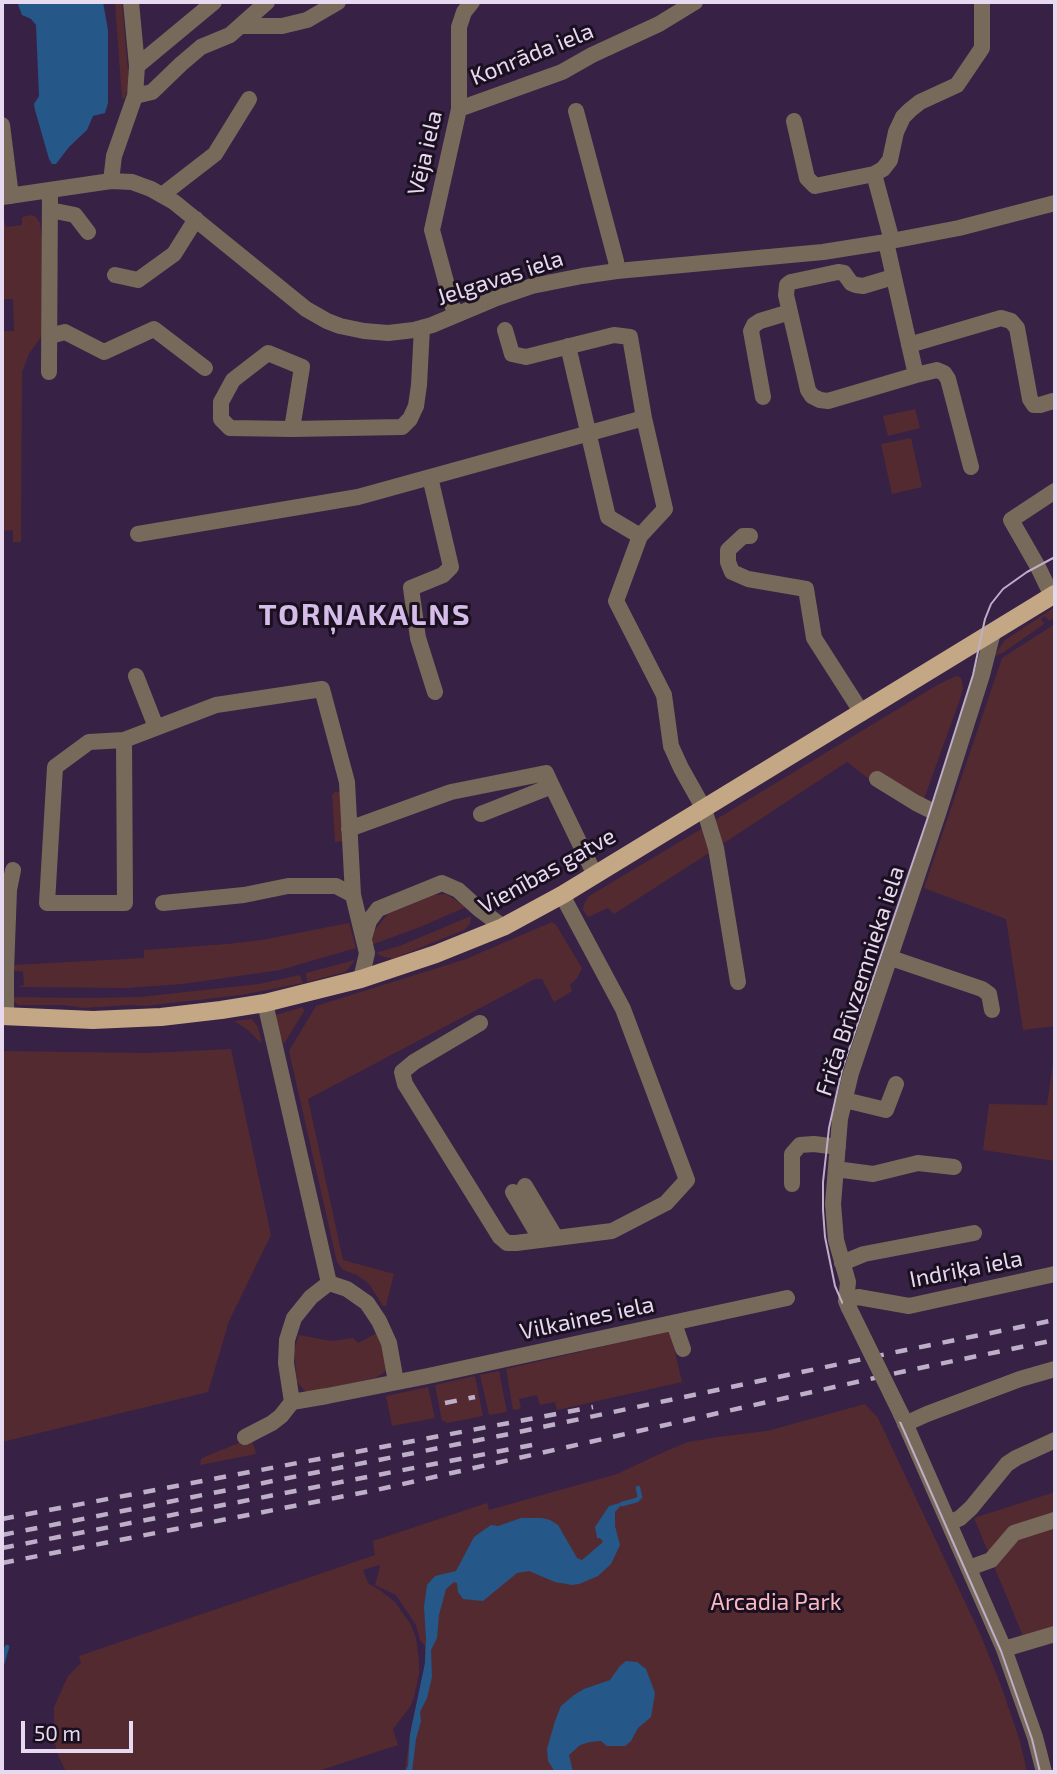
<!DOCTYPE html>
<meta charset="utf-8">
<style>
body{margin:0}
#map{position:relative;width:1057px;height:1774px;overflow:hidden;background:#372145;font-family:"Exo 2",sans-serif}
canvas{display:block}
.frame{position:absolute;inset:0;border:4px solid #e6d9f0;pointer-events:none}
.scale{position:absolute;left:21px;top:1721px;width:112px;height:32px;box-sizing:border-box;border:4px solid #e6d9f0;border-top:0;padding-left:9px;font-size:21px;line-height:24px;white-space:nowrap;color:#e6d9f0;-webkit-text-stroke:5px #1a1020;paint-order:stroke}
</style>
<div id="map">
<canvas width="1057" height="1774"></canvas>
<div class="frame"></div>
<div class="scale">50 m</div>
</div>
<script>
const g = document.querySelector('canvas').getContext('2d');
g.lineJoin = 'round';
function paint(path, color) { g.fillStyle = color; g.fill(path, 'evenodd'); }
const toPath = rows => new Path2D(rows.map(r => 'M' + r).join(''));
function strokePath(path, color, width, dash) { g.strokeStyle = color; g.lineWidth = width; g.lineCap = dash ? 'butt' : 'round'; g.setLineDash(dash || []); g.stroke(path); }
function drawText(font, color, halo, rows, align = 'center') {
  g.font = font + ' "Exo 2",sans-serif'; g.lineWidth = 6; g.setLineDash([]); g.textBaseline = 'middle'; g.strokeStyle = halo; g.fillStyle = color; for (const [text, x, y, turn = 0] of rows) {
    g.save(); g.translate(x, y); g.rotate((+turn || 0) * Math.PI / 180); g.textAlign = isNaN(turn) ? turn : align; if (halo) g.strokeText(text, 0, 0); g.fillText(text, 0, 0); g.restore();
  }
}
paint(toPath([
 [115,2,122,2,129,83,125,98,122,99],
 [32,215,36,217,40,223,42,238,43,334,29,354,22,372,21,542,13,542,13,530,2,531,2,331,14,331,13,299,2,299,2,219,4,219,6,227,22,225,22,217],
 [915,409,920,428,888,436,883,416],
 [911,438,922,487,892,494,881,444],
 [1055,607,1055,617,1049,621,1045,616,1041,619,1044,624,1004,652,993,657,1005,640],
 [1055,624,1055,1026,1023,1030,1006,919,924,888,1002,658],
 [956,676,960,677,962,681,963,688,960,699,924,799,874,783,847,762,721,845,715,820,939,684],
 [334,791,335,792,340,792,343,841,335,842,332,794,334,794],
 [703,828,712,851,614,914,608,908,588,917,583,910,584,904,589,896],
 [446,894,466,907,420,927,371,945,373,932,388,914,434,895],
 [471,916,470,924,464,930,400,956,393,959,381,956,376,953,402,945],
 [552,922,556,925,582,968,577,978,570,985,572,991,554,1002,542,979,535,979,308,1099,343,1260,394,1274,386,1306,383,1306,369,1284,357,1275,343,1270,337,1262,289,1051,316,1006,466,959],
 [349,923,356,948,280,970,182,984,128,988,18,987,24,985,23,971,12,971,14,965,144,958,144,950,227,944,262,940],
 [355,960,348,969,345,972,307,982,306,973],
 [300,975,303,983,241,995,146,1006,129,1005,84,1008,63,1005,18,1005,13,1001,11,997,83,998,140,997,259,984],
 [303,1007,304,1011,284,1044,274,1023,276,1015],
 [252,1019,258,1027,262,1044,248,1030,234,1021],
 [231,1049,271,1235,229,1321,208,1392,2,1442,2,1051,148,1053],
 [1055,1049,1055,1161,983,1150,989,1104,1047,1105],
 [670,1331,682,1382,557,1410,555,1402,540,1405,537,1395,519,1399,521,1409,513,1410,506,1369],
 [379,1332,387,1365,386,1370,382,1374,375,1378,311,1392,305,1391,297,1382,294,1350,299,1335,331,1341,353,1338,358,1343],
 [499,1371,507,1412,489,1415,480,1375],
 [475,1376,483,1416,447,1423,445,1421,442,1421,435,1385],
 [428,1387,435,1418,392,1426,386,1396],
 [865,1404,878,1418,981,1636,1000,1683,1020,1741,1027,1772,405,1772,410,1734,423,1676,425,1663,425,1646,420,1640,416,1625,396,1595,375,1585,380,1567,379,1565,363,1570,368,1583,381,1591,395,1602,404,1615,411,1625,416,1638,419,1660,419,1674,414,1697,410,1707,393,1729,398,1745,315,1772,66,1772,58,1755,54,1740,54,1707,68,1676,81,1663,79,1656,375,1555,373,1541,487,1503,489,1510,617,1474,666,1451,688,1442,718,1437,767,1431],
 [249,1439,252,1440,256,1454,200,1465,201,1459,209,1455],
 [1055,1492,1055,1627,1023,1636,974,1518]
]), '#542a31');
paint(toPath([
 [17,2,103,2,108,30,108,103,105,113,93,116,87,130,69,147,56,164,52,164,49,159,35,110,34,104,39,96,36,25,31,19,22,15],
 [620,1503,622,1504,615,1512,615,1526,620,1545,611,1564,598,1576,579,1584,572,1585,555,1582,529,1571,517,1573,483,1601,463,1599,458,1592,457,1583,454,1582,446,1589,439,1615,437,1638,431,1650,432,1677,427,1698,420,1712,421,1721,416,1739,412,1772,405,1772,408,1766,410,1734,425,1663,426,1639,424,1607,427,1585,435,1576,456,1571,474,1537,491,1525,498,1526,521,1518,542,1518,550,1520,558,1525,577,1558,582,1560,603,1542,600,1538,597,1538,595,1527,609,1506],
 [626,1661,637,1662,646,1669,655,1693,651,1717,638,1728,631,1741,625,1746,607,1746,601,1741,590,1742,580,1745,569,1755,573,1772,555,1772,548,1761,547,1749,555,1721,561,1706,574,1695,584,1689,610,1680,620,1666]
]), '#255788');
strokePath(toPath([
 [622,1504,637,1500,640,1497,638,1488],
 [2,1664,7,1647]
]), '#255788', 4.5);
strokePath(toPath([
 [242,26,282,26,307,20,338,2],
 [137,66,214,2],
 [135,96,152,92,181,64,201,47,230,35,267,2],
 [459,109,562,72,592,55,659,24,695,2],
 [576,111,616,261,617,271],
 [794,121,807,178,815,186,874,174,892,241],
 [2,125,11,196],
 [874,174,883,169,890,160,896,132,903,117,910,110,920,102,957,85,982,48,982,2],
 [111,181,114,156,135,96,137,66,131,2],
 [162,195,215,154,249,99],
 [2,197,111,181,132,182,151,189,174,202,306,309,327,321,340,326,364,331,388,333,414,330,432,325,494,299,532,286,582,276,617,271,823,252,886,242,959,228,1055,203],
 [50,210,75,215,88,232],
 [886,242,916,375,937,370,944,373,948,379,971,467],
 [115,275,138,280,174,254,196,219],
 [893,277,863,286,856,285,851,283,844,273,838,272,791,282,787,285,786,295,808,390,812,396,820,400,828,401,916,375],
 [455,315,432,230,459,109,459,27,464,12,472,2],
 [505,330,512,354,526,357,614,335,630,337,644,418,665,509,640,536,616,601,664,695,671,746,681,768,704,809,716,848,738,982],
 [50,336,65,332,104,352,154,329,205,368],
 [909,345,1001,318,1011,321,1017,328,1030,399,1034,405,1040,405,1053,401],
 [568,346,608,517,640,536],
 [49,372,50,191],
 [763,397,751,331,754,325,760,321,790,312],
 [292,429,302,367,268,353,233,380,221,402,221,419,230,428,292,429,402,427,410,419,416,406,419,385,422,328],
 [430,477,451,567,443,575,411,588,418,638,435,692],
 [138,534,358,497,644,418],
 [750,536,743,536,728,550,728,562,732,572,748,579,806,589,814,638,862,713],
 [1052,596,1038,567,1011,520,1055,491],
 [136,676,156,727],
 [124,740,89,742,55,767,47,903,125,903,124,740,216,705,322,689,347,782,353,895,367,953,361,979],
 [877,779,916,803,938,814],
 [481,814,552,786,595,875],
 [349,829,451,792,546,773,552,786],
 [163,903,244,895,288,886,336,886,353,895],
 [364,938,369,921,378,909,442,883,458,890,479,909,503,927],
 [891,958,982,989,989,994,992,1010],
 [265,1003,329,1283],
 [6,1016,6,971,9,890,13,870],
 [480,1023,414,1062,402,1072,405,1084,500,1237,507,1243,516,1243,612,1231,666,1203,687,1180,623,1009,562,895],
 [845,1100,886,1110,896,1084],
 [836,1169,873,1174,918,1163,954,1167],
 [792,1184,792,1154,800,1145,814,1144,838,1147],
 [525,1186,556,1238],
 [513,1192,541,1240],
 [842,1263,864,1254,974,1233],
 [329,1283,347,1289,367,1303,379,1321,389,1343,396,1382],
 [846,1301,858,1297,909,1306,1055,1274],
 [849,1308,846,1301,848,1282,836,1240,833,1204,840,1119,851,1073,938,814,982,675,993,632],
 [674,1323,683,1349],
 [292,1402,286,1363,287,1340,294,1318,311,1297,329,1283],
 [901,1414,1004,1649,1035,1737,1044,1772],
 [905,1424,927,1414,1020,1379,1055,1369],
 [245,1437,272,1423,281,1416,292,1402,327,1396,428,1376,787,1298],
 [950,1523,960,1518,971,1508,1007,1464,1016,1458,1055,1440],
 [969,1568,991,1560,1014,1533,1055,1520],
 [1004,1649,1055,1634]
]), '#786a5a', 16);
strokePath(toPath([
 [2,1016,93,1020,161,1017,221,1010,265,1003,361,979,436,954,503,927,562,895,1055,594]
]), '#c4a785', 18);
strokePath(toPath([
 [1040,1772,1032,1739,1001,1651,897,1415,845,1309,835,1286,825,1237,823,1210,823,1182,829,1128,842,1070,927,820,973,675,985,619,991,604,1003,589,1027,572,1055,557]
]), '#beafc9', 2);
strokePath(toPath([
 [445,1403,475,1397],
 [2,1519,593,1407],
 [2,1535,514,1433,901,1351,1055,1320],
 [2,1548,542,1443],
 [2,1563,376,1490,910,1370,1055,1340]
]), '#beafc9', 4.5, [12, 12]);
strokePath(toPath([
 [849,1308,901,1414]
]), '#786a5a', 16);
drawText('23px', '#e6d9f0', '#1a1020', [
 ["Konrāda iela",532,54,-22],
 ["Vēja iela",425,153,-77],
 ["Jelgavas iela",500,278,-18],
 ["Vienības gatve",547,871,-29],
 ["Friča Brīvzemnieka iela",860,981,-72],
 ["Indriķa iela",966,1269,-11],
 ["Vilkaines iela",587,1318,-12]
]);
drawText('23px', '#fbb9c1', '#1a1020', [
 ["Arcadia Park",776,1602]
]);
g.letterSpacing = '2px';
drawText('bold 30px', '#d6bce9', '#1a1020', [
 ["TORŅAKALNS",365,615]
]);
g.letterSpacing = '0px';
</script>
